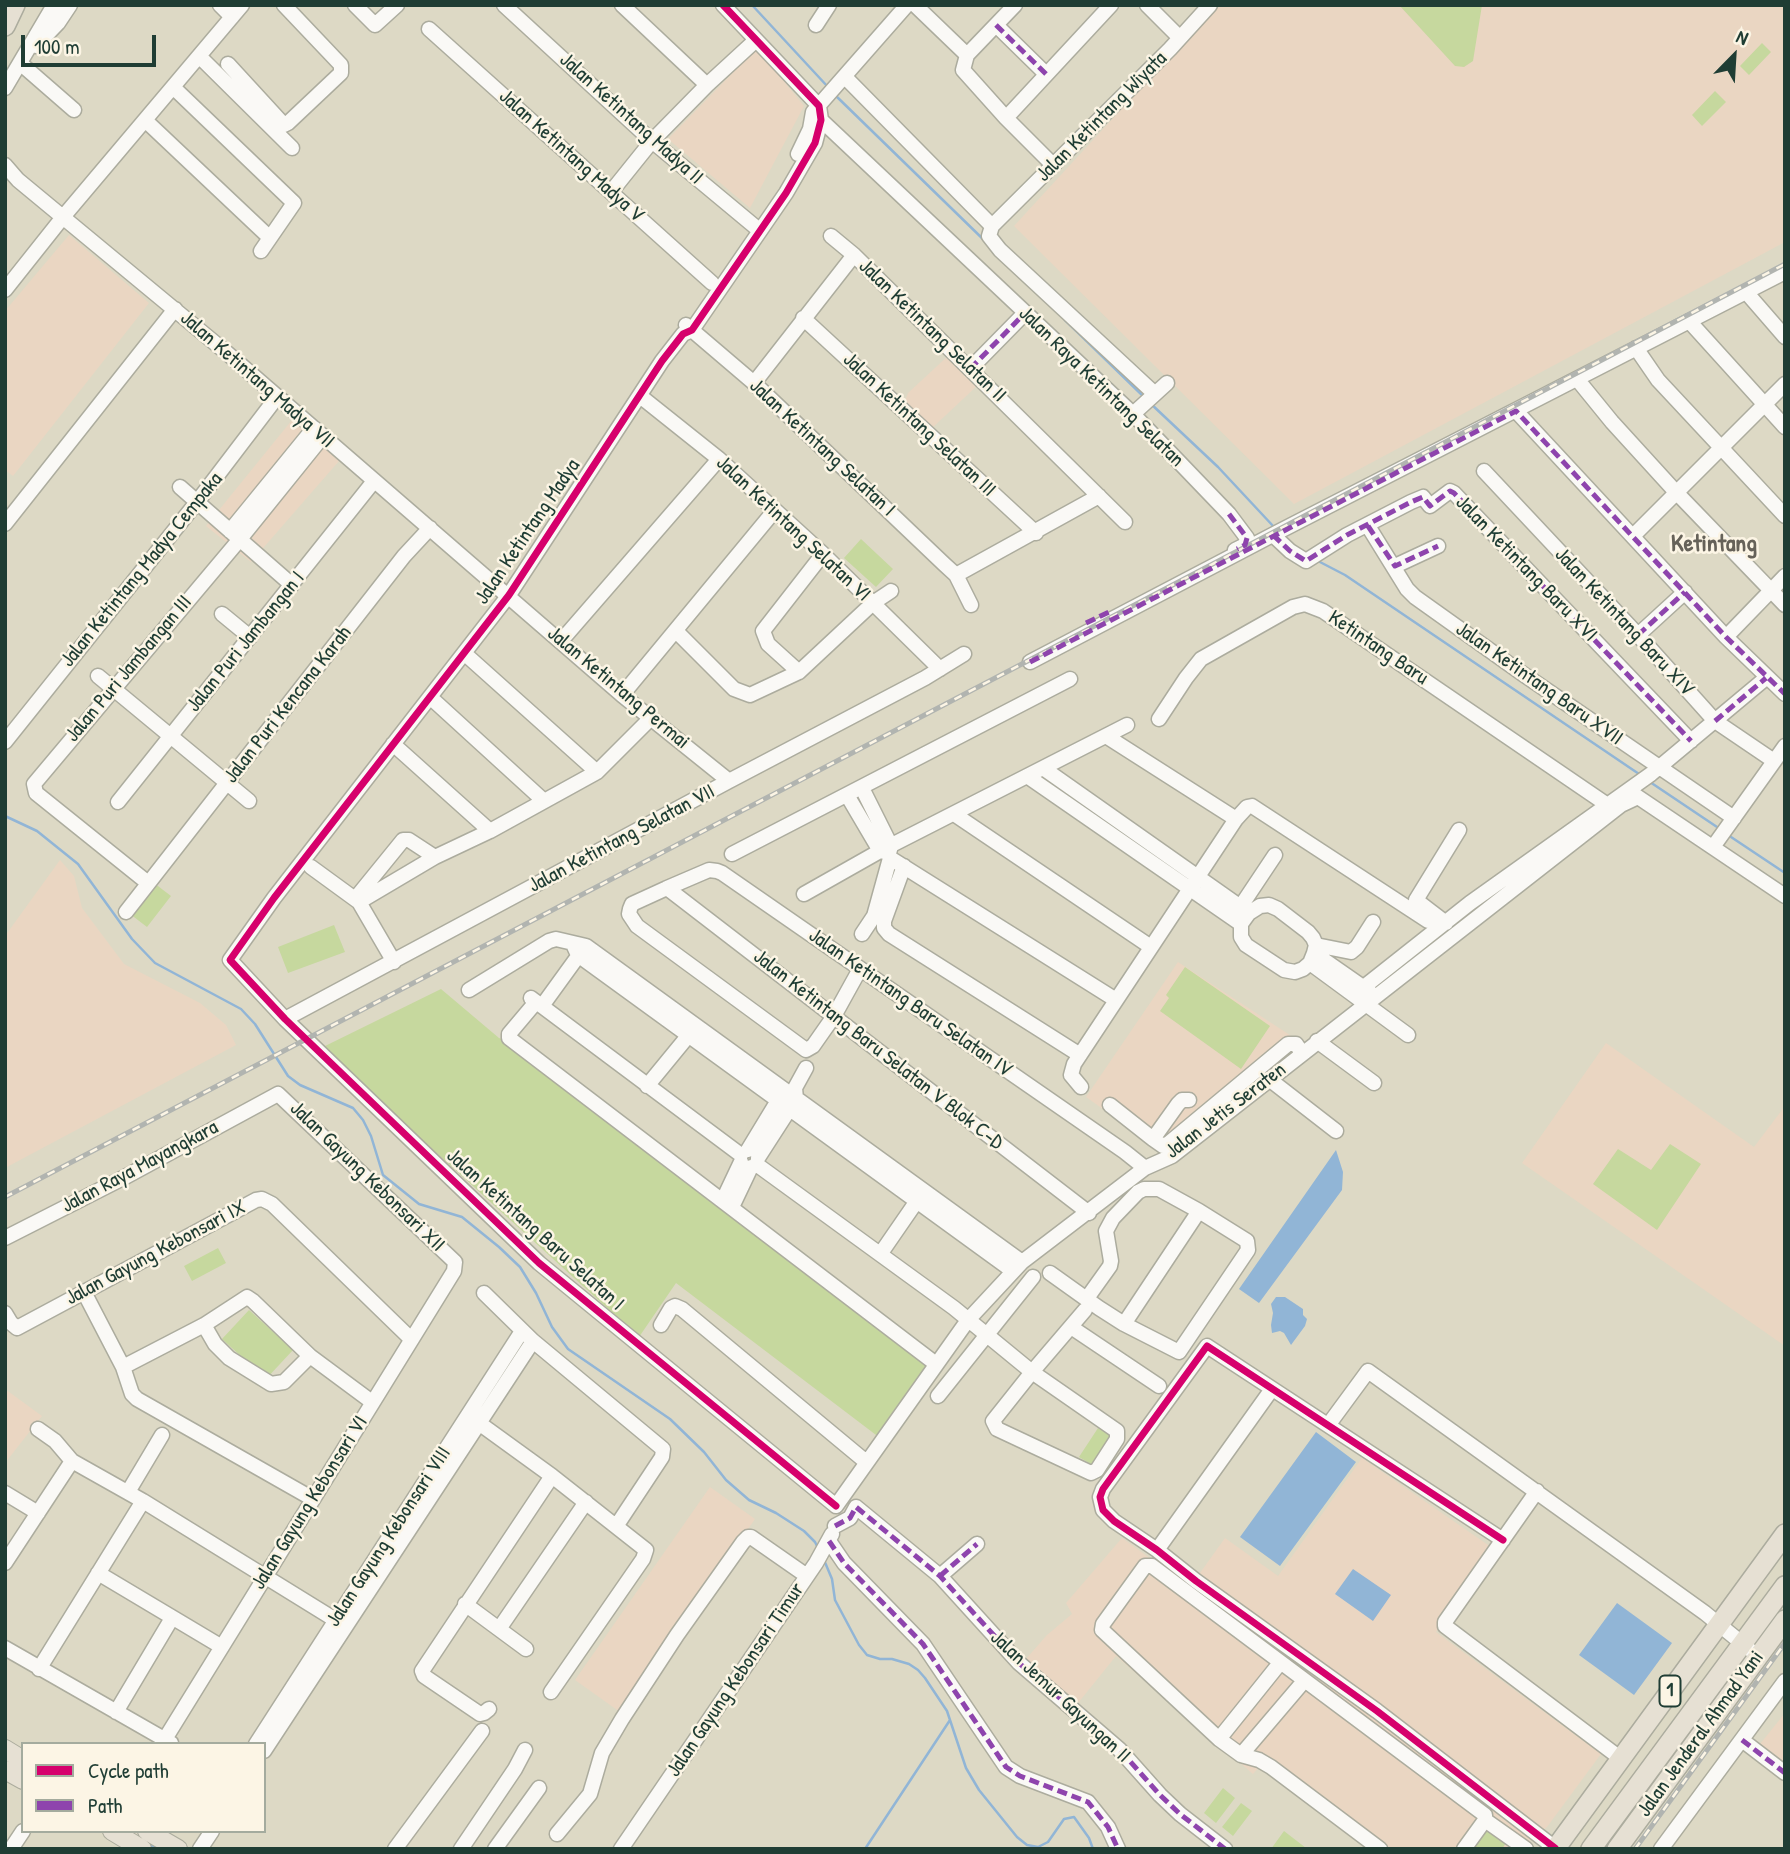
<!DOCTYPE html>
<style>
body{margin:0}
#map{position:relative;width:1790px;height:1854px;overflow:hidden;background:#ddd9c5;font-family:"Patrick Hand",sans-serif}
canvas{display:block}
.frame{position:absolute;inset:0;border:7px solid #1f3d34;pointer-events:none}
.legend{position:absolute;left:21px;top:1742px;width:245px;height:91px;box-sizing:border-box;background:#fcf5e5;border:2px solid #a4ab9e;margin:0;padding:9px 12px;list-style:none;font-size:21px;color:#1f3d34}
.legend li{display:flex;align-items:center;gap:14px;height:35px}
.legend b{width:35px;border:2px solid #a4ab9e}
.north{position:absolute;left:1699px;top:21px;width:70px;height:70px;-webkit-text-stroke:5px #fcf5e5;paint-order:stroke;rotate:24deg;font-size:19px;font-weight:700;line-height:28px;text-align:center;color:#1f3d34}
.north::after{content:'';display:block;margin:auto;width:24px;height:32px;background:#1f3d34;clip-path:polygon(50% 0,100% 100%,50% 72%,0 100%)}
.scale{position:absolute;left:21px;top:35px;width:135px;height:32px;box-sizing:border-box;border:4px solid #1f3d34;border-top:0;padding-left:9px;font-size:21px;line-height:24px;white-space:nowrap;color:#1f3d34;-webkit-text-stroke:5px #fcf5e5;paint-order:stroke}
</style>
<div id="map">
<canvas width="1790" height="1854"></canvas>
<div class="frame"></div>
<ul class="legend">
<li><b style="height:9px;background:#d6006c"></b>Cycle path</li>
<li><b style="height:9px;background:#8e44ad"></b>Path</li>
</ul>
<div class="north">N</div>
<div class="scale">100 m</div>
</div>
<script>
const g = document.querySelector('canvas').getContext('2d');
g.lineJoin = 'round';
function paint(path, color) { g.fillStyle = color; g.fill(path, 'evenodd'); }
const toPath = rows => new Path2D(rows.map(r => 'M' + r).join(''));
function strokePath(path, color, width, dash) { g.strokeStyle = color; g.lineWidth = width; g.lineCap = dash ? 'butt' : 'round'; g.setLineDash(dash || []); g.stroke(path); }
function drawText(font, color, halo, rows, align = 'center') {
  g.font = font + ' "Patrick Hand",sans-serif'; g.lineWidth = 5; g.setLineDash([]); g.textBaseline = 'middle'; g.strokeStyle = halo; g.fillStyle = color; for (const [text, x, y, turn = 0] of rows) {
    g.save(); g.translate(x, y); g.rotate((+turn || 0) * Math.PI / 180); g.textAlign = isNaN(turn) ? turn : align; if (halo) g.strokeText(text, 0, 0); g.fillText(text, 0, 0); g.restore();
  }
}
paint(toPath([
 [1217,5,1785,5,1785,242,1294,504,1014,226],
 [757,48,804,106,750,208,668,139],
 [69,235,149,303,13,476,5,470,5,311],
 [949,355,978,385,931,429,904,403,908,393],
 [292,420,339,461,251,562,206,526],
 [60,860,74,876,82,908,124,964,200,1003,226,1025,236,1045,5,1168,5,936],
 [1178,962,1305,1045,1233,1101,1162,1151,1086,1097],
 [1606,1043,1754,1147,1785,1106,1785,1346,1522,1163],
 [5,1389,42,1416,5,1463],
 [1362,1458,1491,1547,1436,1632,1601,1754,1547,1827,1531,1839,1525,1849,1374,1849,1259,1767,1253,1774,1116,1656,1074,1708,1025,1660,1047,1635,1072,1614,1066,1603,1122,1538,1190,1587,1225,1538,1278,1576],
 [710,1487,755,1519,620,1712,575,1680],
 [1785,1713,1785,1771,1756,1749]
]), '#ead6c2');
paint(toPath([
 [1399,5,1482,5,1473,61,1464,67,1455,66],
 [1762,43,1771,52,1749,75,1740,66],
 [1715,91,1726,102,1702,126,1692,115],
 [861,539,893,569,876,587,844,558],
 [154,883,171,896,147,927,130,914],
 [334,925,345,952,288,973,278,947],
 [1185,967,1270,1026,1241,1069,1160,1011,1169,998,1166,995],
 [441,989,499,1038,508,1041,929,1364,880,1438,676,1283,639,1337,321,1048],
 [1670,1144,1701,1164,1657,1230,1593,1184,1618,1149,1651,1170],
 [218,1248,226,1263,192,1281,184,1266],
 [249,1310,293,1350,266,1379,222,1339],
 [1098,1428,1113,1437,1094,1466,1079,1457],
 [1223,1788,1235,1798,1216,1823,1204,1813],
 [1241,1803,1252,1811,1233,1836,1222,1827],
 [1485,1824,1508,1840,1502,1849,1466,1849],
 [1284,1831,1306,1848,1305,1849,1271,1849]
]), '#c6d89e');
paint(toPath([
 [1336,1150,1343,1172,1342,1190,1259,1303,1239,1289],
 [1276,1297,1285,1297,1303,1309,1303,1315,1307,1319,1305,1326,1291,1345,1284,1333,1280,1331,1272,1333,1271,1325,1273,1313,1271,1304],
 [1316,1432,1356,1462,1280,1566,1240,1537],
 [1353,1569,1391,1595,1373,1621,1335,1594],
 [1617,1603,1672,1643,1634,1695,1579,1655]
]), '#91b5d6');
strokePath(toPath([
 [752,5,828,87],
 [835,95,986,242],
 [1065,320,1143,396],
 [1150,403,1218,467,1274,527],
 [1318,561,1345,575,1642,776],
 [1650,782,1720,829],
 [5,816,37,831,78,864,132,939,155,963,241,1009,255,1024,288,1076,300,1085,353,1108,363,1120,371,1136,383,1175,419,1204,462,1217,499,1247,520,1267,536,1293,552,1327,568,1349,670,1419,704,1452,726,1480,749,1500,776,1513,804,1531,815,1542,818,1548],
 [1728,835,1785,873],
 [824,1560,832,1579,835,1600,859,1645,867,1655,880,1659,892,1659,909,1664,918,1670,925,1678,947,1711,966,1768,979,1790,1017,1837,1027,1845,1038,1847,1048,1842,1064,1819,1074,1817,1089,1838,1093,1849],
 [149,1845,157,1849],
 [865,1849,950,1720]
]), '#91b5d6', 2.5);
const minor = toPath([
 [220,5,232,17],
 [355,5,375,25,397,5],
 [504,5,652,141,759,230],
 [622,5,707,85],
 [723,5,819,106,821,120,815,143,786,193,692,330,683,334,662,361,509,595,274,898,230,960,285,1019,539,1263,836,1506],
 [915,5,967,55],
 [1015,5,967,55,963,70,1006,118,1053,165],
 [1147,5,1180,38],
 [816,25,829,5],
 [996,25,1046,74],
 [429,29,712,283],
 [36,46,58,23,70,5],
 [199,56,292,148],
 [20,63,74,110],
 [228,64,284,125,288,123,341,73,341,65,284,5],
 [845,77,992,226,1170,49,1210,5],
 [173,87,294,203,261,251],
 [5,88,54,5],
 [1006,118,1111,5],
 [817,119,821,120,1133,414,1229,514,1247,538,1245,545,1235,550],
 [145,120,270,238],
 [798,154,810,129,813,112,907,5],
 [5,165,18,180,227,353,622,695,729,781],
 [611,192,652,141,707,85,756,40],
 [992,226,989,236,1000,250,1155,394],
 [831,236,854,255],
 [5,290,63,217,242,5],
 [1746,292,1785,337],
 [803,318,1036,533],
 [1689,321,1785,427],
 [686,325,754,383,944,564,956,575,971,605],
 [1636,348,1658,380,1785,516],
 [970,369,1025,313],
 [1577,379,1612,422,1674,490,1785,605],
 [754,383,854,255,1125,522],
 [640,396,719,459,823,554,940,669],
 [1516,411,1726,637,1785,694],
 [1133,414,1167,383],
 [1484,471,1638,635,1715,721,1774,761],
 [180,487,292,585],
 [5,524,175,309],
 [1368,526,1407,589,1415,597,1523,674,1734,818],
 [230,531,314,428],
 [1273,535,1290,551,1306,561,1347,535,1411,502,1423,497,1430,506,1450,491,1454,493,1691,741],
 [1633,536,1785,384],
 [1395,566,1438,546],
 [956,575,1099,496],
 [222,614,250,637],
 [676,631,734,689,750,695,799,672,873,603,891,591],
 [1638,635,1685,592],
 [1726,637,1785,576],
 [561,641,719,459],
 [464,653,597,772],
 [1030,662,1280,531,1785,272],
 [799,672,768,644,763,631,823,554],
 [98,676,249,801],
 [622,695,775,510],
 [430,697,544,801],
 [1159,719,1186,678,1201,659,1293,607,1305,604,1323,611,1606,804],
 [1106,736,1236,819],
 [5,742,197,502,277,397],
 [393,744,490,831],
 [1043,768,1249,913],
 [1027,776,1241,924],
 [862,788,891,846,889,853],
 [1632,793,1785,896],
 [847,795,880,851,889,853,890,858,1116,1000],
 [118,802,374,481],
 [954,814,1151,947],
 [1713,847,1785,746],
 [732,854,1070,679],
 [904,866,884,921,884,928,889,934,1080,1055],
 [311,867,359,902,394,962],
 [148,883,36,793,34,784,240,539,323,436],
 [667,888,1089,1213],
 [804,894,880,851,1127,725],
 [355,899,403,840,409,840,435,857],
 [359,902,435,857,490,831,597,772,651,718],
 [1269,905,1278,909,1308,932,1313,938,1316,945,1314,953,1310,963,1303,969,1295,972,1284,970,1246,945,1241,937,1241,924,1249,913,1260,906,1269,905],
 [1241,906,1275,855],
 [126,912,404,556,430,528],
 [1446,923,1416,900,1459,830],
 [862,934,874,916,890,858],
 [573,944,578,955,1013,1271],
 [1316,945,1351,952,1357,947,1373,922],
 [1314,953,1370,992],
 [1310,963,1408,1035],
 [860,969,834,1016,813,1046,806,1050,637,926,629,914,630,909,632,904,667,888,709,870,717,871,722,873,1125,1152,1145,1168],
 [469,990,549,941,556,939,586,946,1022,1262],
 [1355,994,1470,903,1651,774,1766,678],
 [531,998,741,1155],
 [536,1002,509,1034,509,1038,936,1364],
 [542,1006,584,948],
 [285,1019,729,781,925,678,964,654],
 [1317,1041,1374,1083],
 [1269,1079,1336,1131],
 [647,1086,693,1030],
 [1081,1087,1071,1075,1074,1064,1236,819,1247,807,1252,806,1428,921],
 [1110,1105,1153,1139,1178,1104,1182,1100,1189,1100],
 [1153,1139,1163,1146,1169,1143,1288,1044,1296,1044,1302,1053],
 [748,1150,782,1094],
 [758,1158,796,1099,795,1088,806,1068],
 [756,1164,954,1308,1032,1372,1117,1431,1117,1439,1097,1470,1091,1473,997,1429,993,1421,1032,1372,1085,1310],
 [723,1200,741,1162],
 [732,1207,751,1167],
 [5,1238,125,1177,278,1094,455,1262,454,1271,165,1739],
 [881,1253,921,1195],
 [1050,1273,1099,1308,1124,1324,1179,1352,1248,1250,1247,1241,1199,1211,1124,1324],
 [84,1292,123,1367,132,1394,137,1399,313,1499],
 [484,1293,533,1341,663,1449,662,1457,617,1525],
 [1090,1294,1110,1266,1111,1261,1106,1231,1113,1218,1138,1192,1144,1189,1159,1189,1199,1211],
 [5,1313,11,1323,17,1328,256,1200,262,1199,272,1204,411,1339],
 [204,1325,215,1344,229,1358,271,1384,284,1382,310,1356],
 [661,1325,671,1308,675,1306,682,1309,865,1461],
 [1071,1327,1159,1386],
 [123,1367,204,1325,247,1297,253,1301,310,1356,372,1402],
 [938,1396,1033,1277],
 [472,1418,552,1476,646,1550,643,1559,551,1692],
 [1329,1424,1368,1371,1705,1613,1749,1649],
 [38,1429,55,1441,72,1461],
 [1537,1491,1445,1622,1445,1626,1620,1758],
 [128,1492,162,1435],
 [5,1493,38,1513],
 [836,1506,968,1320,1022,1262,1145,1168,1172,1156,1621,805,1638,797],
 [835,1526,850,1518,856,1507,940,1576,1019,1663,1119,1749,1160,1795,1180,1814,1225,1849],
 [1503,1540,1207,1346,1103,1489,1100,1497,1103,1510,1114,1521,1157,1550,1196,1581,1377,1711,1555,1848],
 [829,1541,844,1563,923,1644,1006,1767,1020,1776,1088,1802,1108,1827,1118,1849],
 [1157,1550,1272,1389],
 [5,1563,72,1461,143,1501,342,1624],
 [98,1573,222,1647],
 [940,1576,977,1544],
 [465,1604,526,1649],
 [499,1629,586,1502],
 [5,1648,171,1743],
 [39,1669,143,1501],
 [489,1709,484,1713,480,1714,424,1676,422,1671,552,1476],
 [116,1712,172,1618],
 [1219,1739,1280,1663],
 [1742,1740,1785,1773],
 [256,1744,522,1331],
 [264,1751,533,1341],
 [1241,1755,1304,1681],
 [557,1834,590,1794,602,1753,622,1719,677,1635,743,1542,748,1537,751,1537,807,1576],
 [11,1849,23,1831],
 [200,1849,212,1831],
 [395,1849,482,1731],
 [461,1849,515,1769,525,1750],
 [495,1849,539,1788],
 [621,1849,816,1563,832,1534],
 [1380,1849,1271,1767,1259,1760,1241,1755,1219,1739,1102,1630,1103,1624,1145,1566,1152,1566,1485,1815,1485,1820,1526,1849],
 [1464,1849,1485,1820],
 [1661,1849,1785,1681]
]);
const major = toPath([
 [5,1749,23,1760],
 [5,1770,23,1780],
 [112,1831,142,1849],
 [147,1831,178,1849]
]);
const highway = toPath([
 [5,26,15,5],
 [1555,1849,1785,1534],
 [1591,1849,1785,1586],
 [1617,1849,1785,1620]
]);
strokePath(minor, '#acac9e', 17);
strokePath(major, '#acac9e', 20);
strokePath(highway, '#acac9e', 22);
strokePath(minor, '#faf9f6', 14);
strokePath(major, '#e6e0d3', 18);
strokePath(highway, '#e6e0d3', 19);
const rail = toPath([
 [5,1197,1785,264],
 [1635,1849,1785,1643]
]);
strokePath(rail, '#b1b4b0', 5);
strokePath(rail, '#fcf5e5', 2.5, [8]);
strokePath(toPath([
 [996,25,1046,74],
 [970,369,1025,313],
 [1229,514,1247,538,1245,545,1237,549],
 [1368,526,1395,566,1438,546],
 [1273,535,1290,551,1306,561,1347,535,1411,502,1423,497,1430,506,1450,491,1454,493,1691,741],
 [1086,623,1109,612],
 [1638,635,1685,592],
 [1030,662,1516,411,1726,637,1785,694],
 [1715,721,1766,678],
 [835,1526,850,1518,856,1507,940,1576,1019,1663,1119,1749,1160,1795,1180,1814,1225,1849],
 [829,1541,844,1563,923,1644,1006,1767,1020,1776,1088,1802,1108,1827,1118,1849],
 [940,1576,977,1544],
 [1742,1740,1785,1773]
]), '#8e44ad', 5, [10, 5]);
strokePath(toPath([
 [723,5,819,106,821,120,815,143,786,193,692,330,683,334,662,361,509,595,274,898,230,960,285,1019,539,1263,836,1506],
 [1503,1540,1207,1346,1103,1489,1100,1497,1103,1510,1114,1521,1157,1550,1196,1581,1377,1711,1555,1848]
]), '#d6006c', 7);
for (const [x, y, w] of [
 [1670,1691,21]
]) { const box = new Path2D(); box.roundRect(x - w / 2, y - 15.5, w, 31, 5); g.fillStyle = '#fcf5e5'; g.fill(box); strokePath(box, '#1f3d34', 2); }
drawText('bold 19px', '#1f3d34', null, [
 ["1",1670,1691]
]);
drawText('21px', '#1f3d34', '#fcf5e5', [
 ["Jalan Ketintang Wiyata",1102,117,-45],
 ["Jalan Ketintang Madya II",631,119,42],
 ["Jalan Ketintang Madya V",571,156,42],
 ["Jalan Ketintang Selatan II",932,331,44],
 ["Jalan Ketintang Madya VII",257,380,41],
 ["Jalan Raya Ketintang Selatan",1101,387,44],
 ["Jalan Ketintang Selatan III",919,425,43],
 ["Jalan Ketintang Selatan I",822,448,43],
 ["Jalan Ketintang Selatan VI",793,529,43],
 ["Jalan Ketintang Madya",528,532,-56],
 ["Jalan Ketintang Baru XVI",1526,569,46],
 ["Jalan Ketintang Madya Cempaka",142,570,-51],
 ["Jalan Ketintang Baru XIV",1624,622,47],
 ["Jalan Puri Jambangan I",246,642,-51],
 ["Ketintang Baru",1378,648,34],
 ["Jalan Puri Jambangan III",129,669,-50],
 ["Jalan Ketintang Baru XVII",1539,684,35],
 ["Jalan Ketintang Permai",618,688,40],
 ["Jalan Puri Kencana Karah",288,705,-52],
 ["Jalan Ketintang Selatan VII",622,839,-28],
 ["Jalan Ketintang Baru Selatan IV",910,1003,35],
 ["Jalan Ketintang Baru Selatan V Blok C-D",878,1050,38],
 ["Jalan Jetis Seraten",1226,1111,-37],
 ["Jalan Raya Mayangkara",140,1167,-28],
 ["Jalan Gayung Kebonsari XII",367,1177,44],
 ["Jalan Ketintang Baru Selatan I",535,1230,42],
 ["Jalan Gayung Kebonsari IX",156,1253,-28],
 ["Jalan Gayung Kebonsari VI",310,1503,-58],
 ["Jalan Gayung Kebonsari VIII",389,1537,-57],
 ["Jalan Gayung Kebonsari Timur",736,1680,-56],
 ["Jalan Jemur Gayungan II",1060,1697,43],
 ["Jalan Jenderal Ahmad Yani",1701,1734,-54]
]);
drawText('bold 24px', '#666259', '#fcf5e5', [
 ["Ketintang",1714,545]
]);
</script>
